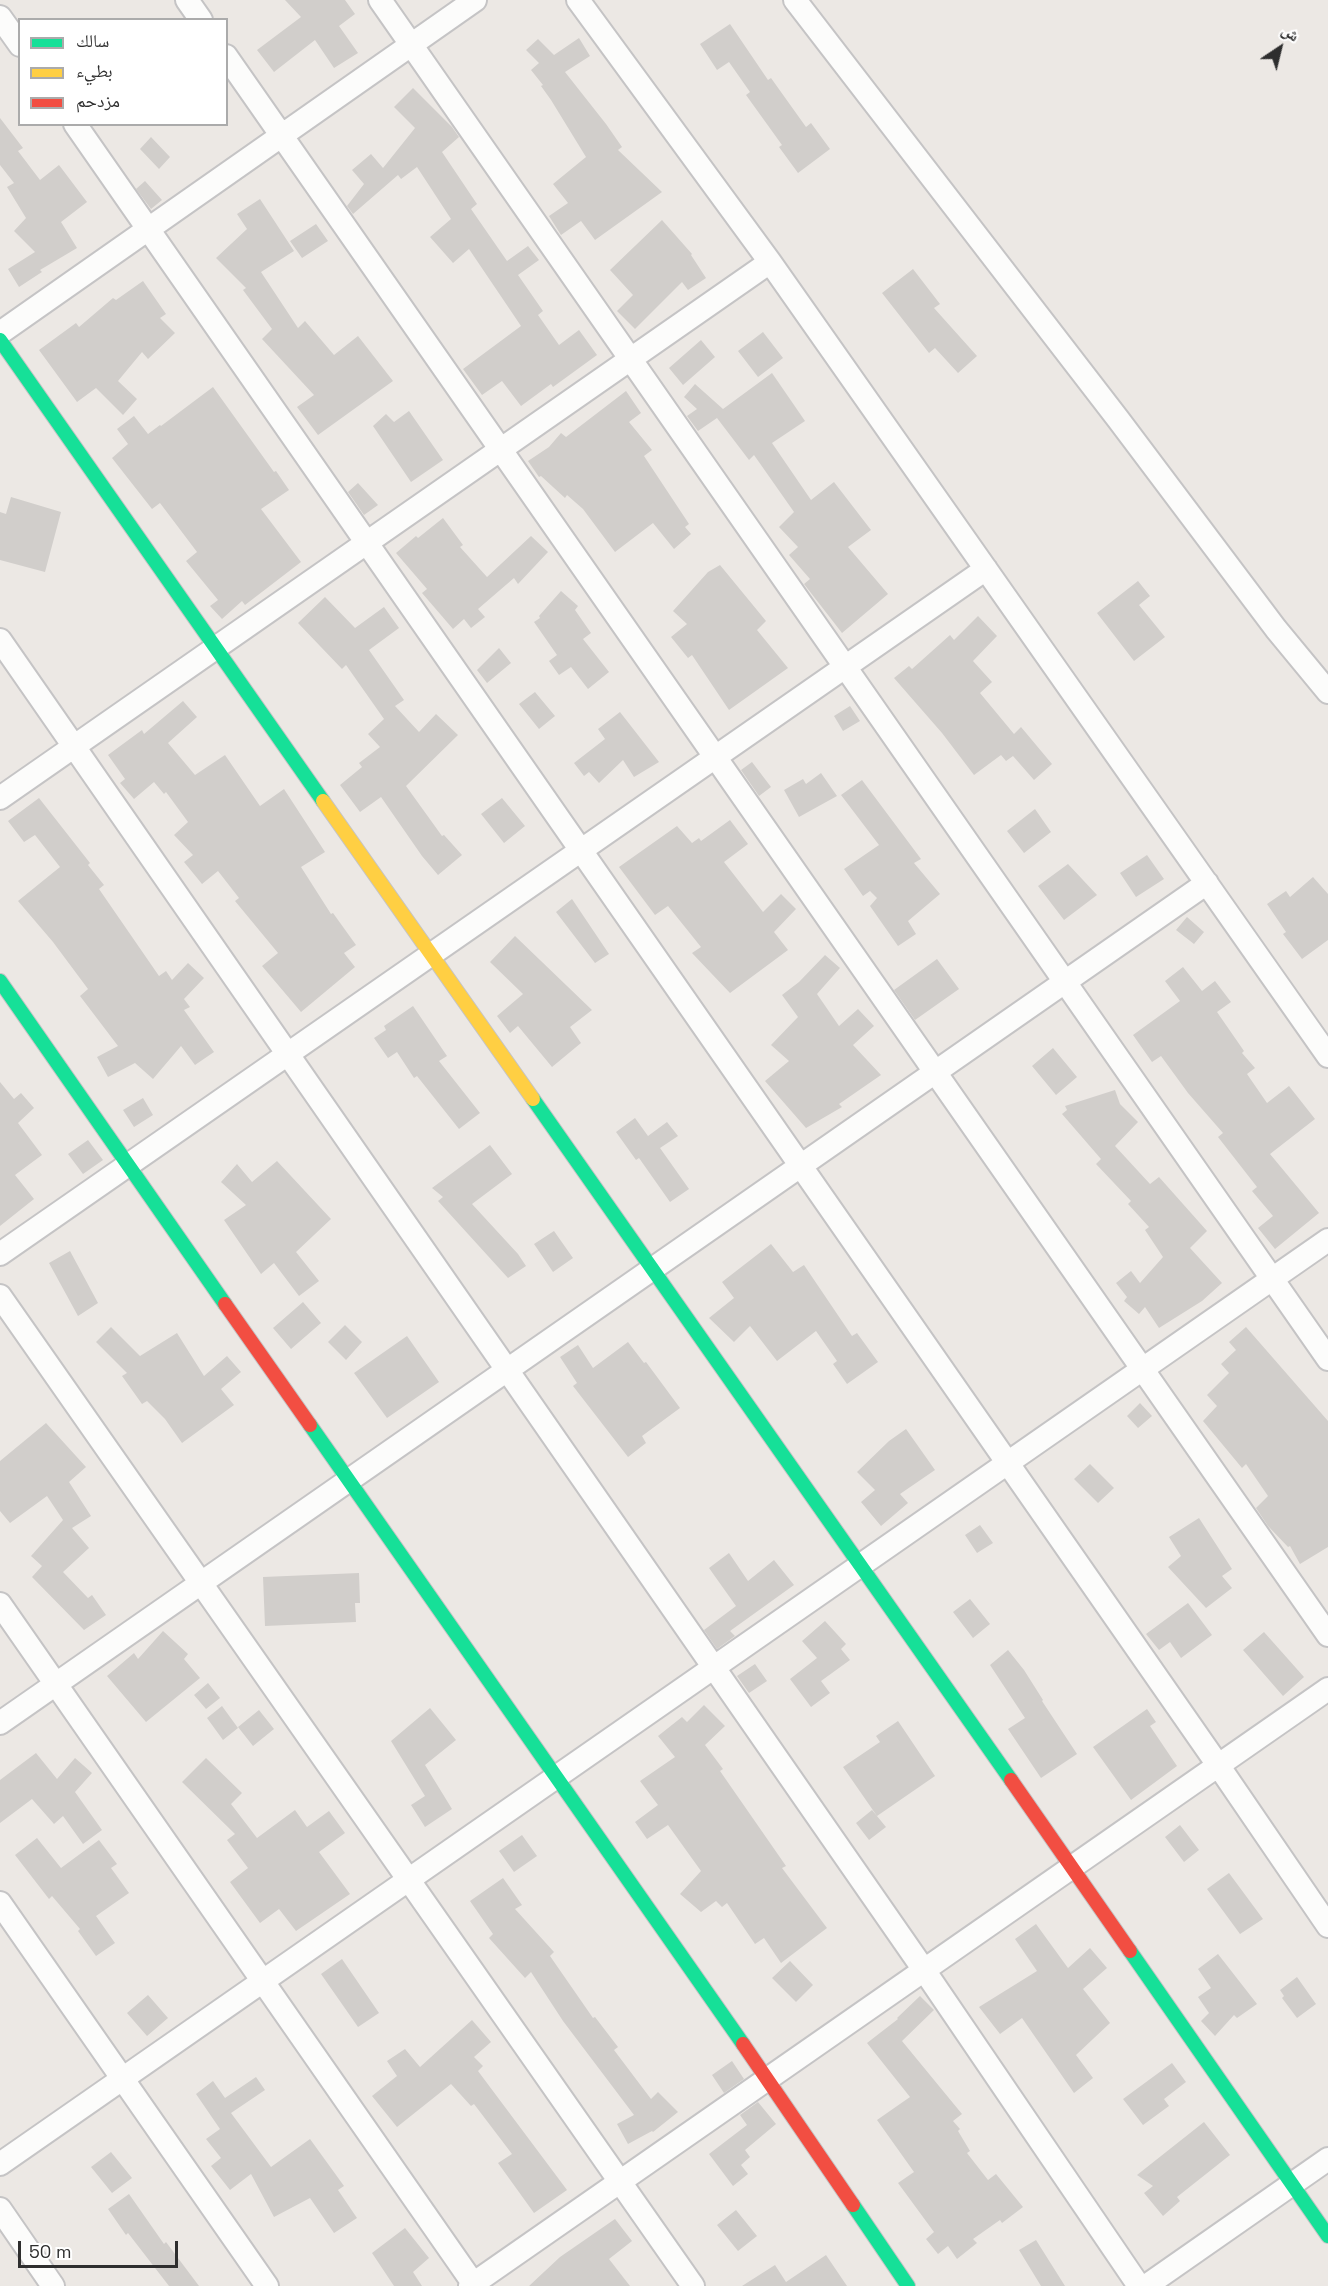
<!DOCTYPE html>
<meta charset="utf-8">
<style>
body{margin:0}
#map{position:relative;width:1328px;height:2286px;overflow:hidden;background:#ece8e4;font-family:"Space Grotesk","Noto Naskh Arabic",sans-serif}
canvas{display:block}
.legend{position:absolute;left:18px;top:18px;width:210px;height:108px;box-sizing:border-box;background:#fff;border:2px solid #ababab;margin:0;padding:8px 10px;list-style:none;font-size:18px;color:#2e2e2e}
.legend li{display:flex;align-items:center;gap:12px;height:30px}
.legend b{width:30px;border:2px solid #ababab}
.north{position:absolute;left:1250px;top:18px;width:60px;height:60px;-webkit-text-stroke:4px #fff;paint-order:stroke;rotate:35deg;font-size:16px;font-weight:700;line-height:24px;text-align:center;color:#2e2e2e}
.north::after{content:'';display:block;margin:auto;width:21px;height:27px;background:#2e2e2e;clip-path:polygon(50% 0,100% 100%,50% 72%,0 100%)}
.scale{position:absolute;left:18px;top:2241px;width:160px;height:27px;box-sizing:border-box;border:3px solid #2e2e2e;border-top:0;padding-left:8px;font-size:18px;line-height:21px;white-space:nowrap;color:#2e2e2e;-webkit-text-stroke:4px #fff;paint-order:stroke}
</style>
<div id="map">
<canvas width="1328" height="2286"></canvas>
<ul class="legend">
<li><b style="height:8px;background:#16e098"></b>سالك</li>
<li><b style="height:8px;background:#ffcf43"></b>بطيء</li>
<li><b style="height:8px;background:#f24e42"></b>مزدحم</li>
</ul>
<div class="north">ش</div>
<div class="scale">50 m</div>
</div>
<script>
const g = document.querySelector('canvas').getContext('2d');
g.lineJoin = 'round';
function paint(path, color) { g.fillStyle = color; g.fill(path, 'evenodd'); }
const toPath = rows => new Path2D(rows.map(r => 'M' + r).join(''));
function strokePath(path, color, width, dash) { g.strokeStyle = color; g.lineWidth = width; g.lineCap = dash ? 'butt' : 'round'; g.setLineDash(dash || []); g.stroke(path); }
paint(toPath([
 [285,0,345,0,355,14,339,26,358,53,334,68,315,40,274,72,257,50,301,17],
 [730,24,768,80,771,78,806,127,811,123,830,149,798,173,779,147,782,145,746,95,750,92,729,62,717,70,700,44],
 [579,38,590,56,565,72,606,124,622,147,618,150,662,192,595,240,581,221,561,235,549,216,568,203,553,184,586,157,551,100,541,86,543,85,531,70,539,63,526,50,538,39,554,55],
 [413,88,452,127,459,137,442,152,477,204,471,209,507,261,528,246,539,260,518,275,543,311,538,315,559,345,579,330,597,355,553,387,551,384,521,406,502,381,482,395,463,369,521,326,469,249,453,263,430,237,451,219,417,167,401,179,398,175,353,214,347,206,364,184,352,170,371,154,383,168,415,128,394,107],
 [0,118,23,148,18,151,40,180,59,165,87,202,61,222,77,248,40,270,42,272,19,287,8,269,35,252,14,231,26,218,7,187,14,183,0,165],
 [151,137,170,157,159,169,140,149],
 [145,181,162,200,151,209,136,189],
 [260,199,294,251,261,272,298,328,305,321,334,355,358,336,393,381,318,435,297,407,314,395,262,339,272,329,243,290,246,288,216,258,247,229,237,214],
 [662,220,692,254,691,255,706,278,688,290,682,282,635,329,617,311,633,295,610,270],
 [316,224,328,241,302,258,290,241],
 [913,269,940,304,934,308,977,356,958,373,935,348,929,353,882,293],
 [143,281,166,314,160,318,175,333,148,359,142,352,118,381,137,399,123,415,96,388,77,402,39,350,76,323,79,327,113,298,116,300],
 [763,332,783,358,758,377,738,351],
 [701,340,715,357,683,385,669,368],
 [772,373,805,421,772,443,811,500,834,482,871,530,848,547,888,594,842,633,804,584,810,579,789,555,798,547,779,527,794,512,754,455,749,460,717,418,698,431,687,416,697,409,684,397,695,384,723,409],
 [213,387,274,472,276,471,289,490,261,509,301,562,245,605,242,601,222,619,210,606,218,600,186,561,197,552,160,503,152,509,112,458,128,444,117,429,134,416,148,434,160,425,161,426],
 [626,391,641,413,629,422,652,450,644,456,689,524,685,527,691,534,674,549,653,523,615,552,583,509,567,495,565,498,541,476,539,477,528,461,549,447,561,433,566,437],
 [409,411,443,460,411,482,373,426,386,414,394,422],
 [358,483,378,505,364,515,348,492],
 [11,497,61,512,45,572,0,560,0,512,6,514],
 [443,518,463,545,460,547,487,577,531,536,548,552,518,584,514,578,478,609,485,617,471,628,464,619,453,629,422,593,427,589,396,553,416,536,418,538],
 [720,565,766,621,757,630,788,668,729,710,692,655,688,658,671,637,687,624,673,611,708,572],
 [1138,581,1150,596,1139,605,1165,637,1134,661,1097,613],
 [561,591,578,606,575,610,591,633,583,639,609,672,588,689,571,667,559,675,549,661,557,655,534,622,540,618,539,616],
 [325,597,355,628,384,607,399,628,369,650,404,700,395,706,419,732,436,714,458,735,406,786,442,836,444,835,462,855,438,875,422,856,381,797,360,812,340,785,362,767,359,763,380,747,368,734,384,719,346,665,342,669,298,623],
 [978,616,997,636,973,661,992,682,980,693,1014,734,1021,727,1052,764,1034,780,1013,756,1006,761,1001,755,974,775,942,733,894,678,909,666,912,669,950,635,954,640],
 [499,648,511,663,487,683,477,670],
 [535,692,555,716,539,729,519,704],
 [183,701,197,717,168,743,195,775,225,755,260,806,284,789,325,852,301,867,331,914,333,913,356,945,344,953,355,967,301,1012,262,966,278,953,235,901,239,898,218,871,202,884,184,862,193,855,174,835,188,822,166,792,164,794,154,782,134,799,120,783,125,779,108,755,142,730,144,734],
 [850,706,860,721,843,731,834,716],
 [620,712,659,762,634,777,623,760,599,783,589,772,584,776,574,763,605,739,598,729],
 [752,762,771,787,759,796,741,770],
 [821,773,837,796,799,817,784,790,803,779,806,784],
 [862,780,921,859,914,863,940,894,908,921,916,934,898,946,870,906,877,898,870,891,863,896,844,869,879,845,841,795],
 [39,798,90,863,88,865,104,885,99,889,159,976,166,971,172,980,188,963,204,978,184,999,190,1007,184,1010,214,1052,195,1065,181,1046,153,1079,135,1063,108,1077,97,1057,118,1046,80,996,88,989,53,942,18,901,60,867,35,835,24,842,8,821],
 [502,798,525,826,504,843,481,814],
 [1035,809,1051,832,1024,853,1007,831],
 [730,820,748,844,724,862,763,912,781,894,796,909,774,932,788,950,730,993,692,953,701,947,668,906,655,915,619,867,677,826,692,843,699,838,701,841],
 [1147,855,1164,879,1136,897,1120,873],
 [1068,864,1097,895,1064,920,1038,886],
 [1313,877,1328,894,1328,940,1302,959,1283,934,1286,932,1267,904,1286,891,1290,897],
 [572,899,609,954,595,963,556,912],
 [1187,917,1204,932,1194,944,1176,930],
 [515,936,592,1010,570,1027,581,1043,552,1067,518,1026,510,1033,497,1016,523,994,490,962],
 [825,955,840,968,817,994,839,1026,858,1009,874,1026,853,1045,881,1075,839,1104,842,1107,806,1128,765,1081,789,1061,771,1045,798,1017,782,995,799,982],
 [937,959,959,989,915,1020,894,990],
 [1183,967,1202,991,1215,981,1231,1002,1217,1012,1244,1051,1242,1053,1255,1068,1247,1074,1267,1103,1289,1086,1315,1119,1270,1154,1319,1213,1275,1249,1258,1228,1273,1216,1252,1191,1257,1187,1218,1137,1223,1133,1188,1093,1161,1056,1152,1062,1133,1035,1180,1001,1165,981],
 [413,1006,447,1056,439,1061,480,1113,459,1129,417,1076,414,1078,397,1052,388,1058,374,1038,386,1030,384,1026],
 [1053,1048,1077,1077,1056,1095,1032,1066],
 [0,1082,14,1099,21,1093,34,1108,18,1123,42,1155,15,1175,34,1199,0,1226],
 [1115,1090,1120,1104,1138,1122,1115,1146,1150,1184,1159,1177,1207,1231,1190,1248,1222,1283,1202,1301,1159,1328,1145,1307,1139,1314,1124,1301,1127,1297,1116,1283,1131,1271,1140,1283,1163,1257,1145,1230,1149,1227,1128,1204,1131,1201,1096,1164,1101,1159,1062,1114,1067,1110,1065,1106],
 [143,1098,153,1115,134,1127,123,1110],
 [635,1118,648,1136,667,1122,678,1136,660,1148,689,1189,670,1202,639,1158,636,1160,616,1132],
 [88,1140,103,1160,83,1174,68,1154],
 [490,1145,512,1174,472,1204,518,1254,526,1266,508,1278,438,1201,443,1197,432,1188],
 [277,1161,331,1219,296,1252,319,1281,299,1296,274,1263,261,1274,224,1220,246,1205,221,1182,237,1164,252,1182],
 [554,1231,573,1258,553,1272,534,1244],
 [771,1244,793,1272,804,1265,852,1336,857,1333,878,1362,847,1384,833,1364,837,1361,816,1331,777,1361,750,1326,734,1342,709,1318,734,1298,722,1282],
 [70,1251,98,1303,78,1316,49,1263],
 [303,1302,321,1323,291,1349,273,1328],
 [345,1325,362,1342,346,1360,328,1342],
 [111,1327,140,1356,177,1333,204,1376,227,1356,241,1372,221,1389,234,1405,182,1443,165,1419,147,1401,142,1404,122,1376,127,1373,96,1342],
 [1246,1327,1328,1421,1328,1547,1300,1564,1290,1546,1288,1547,1268,1526,1256,1508,1268,1496,1246,1464,1242,1468,1203,1421,1217,1406,1207,1395,1229,1373,1221,1364,1236,1350,1229,1342],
 [407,1336,439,1382,387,1418,354,1373],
 [628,1342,644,1363,646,1362,680,1408,642,1436,646,1443,628,1457,573,1386,577,1383,560,1357,578,1345,593,1368],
 [1140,1403,1152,1416,1138,1428,1127,1416],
 [46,1423,86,1467,69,1482,91,1516,72,1528,89,1548,63,1572,88,1598,92,1595,106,1615,84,1630,32,1577,42,1566,31,1556,63,1520,47,1496,10,1523,0,1511,0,1461],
 [906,1429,935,1470,900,1494,908,1503,881,1526,861,1502,875,1490,857,1472,889,1441],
 [1090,1464,1114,1488,1098,1503,1074,1479],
 [1199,1518,1232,1569,1222,1576,1232,1588,1206,1608,1168,1567,1181,1556,1169,1537],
 [980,1525,993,1543,977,1553,965,1535],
 [729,1553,748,1581,774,1560,794,1585,730,1631,735,1636,717,1649,704,1630,736,1606,709,1568],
 [359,1573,360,1603,355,1603,356,1622,265,1626,263,1577],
 [970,1599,990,1624,973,1638,953,1612],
 [1188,1603,1212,1635,1181,1658,1170,1642,1159,1650,1146,1634],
 [825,1621,846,1644,841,1649,850,1660,821,1681,830,1693,811,1707,790,1679,817,1658,802,1641],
 [163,1631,188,1654,184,1659,200,1678,146,1722,107,1676,134,1653,138,1659],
 [1264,1632,1304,1677,1283,1696,1243,1650],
 [1008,1650,1024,1670,1043,1700,1042,1701,1077,1754,1041,1778,1008,1729,1025,1718,990,1665],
 [755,1664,767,1681,749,1693,737,1676],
 [208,1683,220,1698,206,1709,194,1695],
 [704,1705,725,1726,705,1745,723,1769,720,1771,786,1866,782,1868,827,1928,781,1963,764,1938,755,1944,727,1903,722,1907,716,1901,701,1912,680,1894,701,1871,668,1825,647,1839,635,1822,658,1805,640,1781,675,1757,658,1736,682,1717,687,1722],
 [222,1706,238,1728,223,1740,207,1718],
 [430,1708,456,1740,425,1765,452,1809,425,1827,411,1805,425,1796,391,1741],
 [1147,1709,1156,1722,1150,1726,1177,1766,1131,1800,1093,1747],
 [259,1710,274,1729,253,1746,238,1727],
 [898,1721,935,1776,877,1816,843,1767,880,1742,876,1736],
 [36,1753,57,1779,75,1758,92,1773,75,1792,102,1830,83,1844,63,1816,54,1824,32,1799,0,1823,0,1780],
 [206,1758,242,1793,231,1804,257,1838,295,1810,307,1827,329,1811,345,1833,319,1852,350,1894,296,1931,279,1909,260,1923,230,1882,248,1868,227,1840,235,1834,182,1782],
 [872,1810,886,1827,869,1840,856,1823],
 [1180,1825,1199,1850,1184,1862,1165,1837],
 [522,1835,537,1856,514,1872,499,1851],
 [37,1838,61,1868,99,1840,117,1864,111,1868,129,1893,96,1916,115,1943,96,1956,78,1931,80,1929,52,1896,49,1899,15,1855],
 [1229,1873,1263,1919,1240,1934,1207,1889],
 [503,1878,522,1905,515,1909,554,1952,550,1956,593,2018,595,2017,618,2047,614,2050,651,2099,658,2092,678,2112,653,2132,652,2131,628,2144,617,2124,634,2115,563,2021,531,1972,525,1978,489,1938,493,1934,470,1901],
 [1036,1924,1068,1968,1090,1948,1107,1968,1083,1989,1110,2023,1076,2055,1093,2078,1074,2093,1022,2018,1000,2034,979,2007,1037,1971,1015,1939],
 [1218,1954,1257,2004,1237,2018,1234,2015,1215,2036,1201,2021,1209,2013,1198,1997,1211,1988,1198,1969],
 [342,1959,379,2013,358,2027,321,1974],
 [790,1961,813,1985,796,2002,772,1978],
 [1297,1977,1316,2004,1297,2018,1282,1998,1284,1996,1280,1990],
 [148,1995,168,2018,147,2036,127,2013],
 [920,1996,934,2010,902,2041,962,2114,953,2121,960,2129,958,2131,970,2151,967,2153,988,2180,996,2174,1023,2207,1002,2223,1000,2220,973,2239,977,2243,957,2259,948,2246,938,2254,926,2239,934,2232,898,2183,914,2172,877,2120,910,2097,867,2043,898,2019,897,2018],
 [472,2020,491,2042,474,2057,483,2066,478,2071,567,2190,534,2213,498,2163,512,2154,474,2104,471,2106,451,2084,397,2127,372,2096,397,2076,387,2061,405,2049,420,2067],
 [732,2061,744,2079,724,2093,712,2075],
 [1172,2063,1186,2082,1164,2099,1169,2106,1143,2125,1123,2099],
 [256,2077,265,2090,231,2113,271,2167,310,2139,344,2186,338,2190,357,2218,334,2233,310,2198,274,2217,251,2174,230,2190,211,2166,221,2158,206,2139,220,2129,196,2094,213,2081,225,2098],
 [758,2102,776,2124,745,2150,750,2157,741,2165,748,2174,733,2186,709,2154,747,2125,740,2115],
 [1204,2122,1230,2155,1177,2197,1180,2201,1163,2216,1144,2193,1153,2186,1137,2175],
 [111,2152,132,2178,112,2193,91,2167],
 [129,2194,164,2244,166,2242,199,2286,169,2286,128,2233,126,2235,108,2209],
 [736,2210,757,2236,738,2251,717,2225],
 [615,2219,632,2241,609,2259,630,2286,529,2286,560,2257],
 [405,2228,429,2258,413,2272,422,2286,394,2286,372,2253],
 [1036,2240,1065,2286,1041,2286,1019,2250],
 [826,2255,847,2286,742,2286,775,2265,786,2282]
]), '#d1cecb');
const street = toPath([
 [187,0,201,20],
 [380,0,1328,1359],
 [578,0,770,262,1328,1056],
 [795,0,1118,419,1276,629,1328,692],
 [0,17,20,45],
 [226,56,1328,1635],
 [75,124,1218,1765,1328,1926],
 [0,333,475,0],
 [0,640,924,1970,1139,2286],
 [0,798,770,262],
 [0,1254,986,569],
 [0,1296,693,2286],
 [0,1604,475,2286],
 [0,1723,1207,883],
 [0,1903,267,2286],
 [0,2164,1328,1240],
 [0,2209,53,2286],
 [470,2286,1328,1689],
 [1146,2286,1328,2159]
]);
const fast = toPath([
 [0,340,323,801],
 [0,981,225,1304],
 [533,1099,1011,1780],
 [310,1425,743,2044],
 [1130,1951,1328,2236],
 [853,2205,908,2286]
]);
const slow = toPath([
 [323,801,533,1099]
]);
const jam = toPath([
 [225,1304,310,1425],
 [1011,1780,1130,1951],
 [743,2044,853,2205]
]);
strokePath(street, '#c5c4c5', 26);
strokePath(fast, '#c5c4c5', 16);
strokePath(slow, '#c5c4c5', 16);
strokePath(jam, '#c5c4c5', 16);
strokePath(street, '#fcfcfb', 22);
strokePath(fast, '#16e098', 14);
strokePath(slow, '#ffcf43', 14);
strokePath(jam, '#f24e42', 14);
</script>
